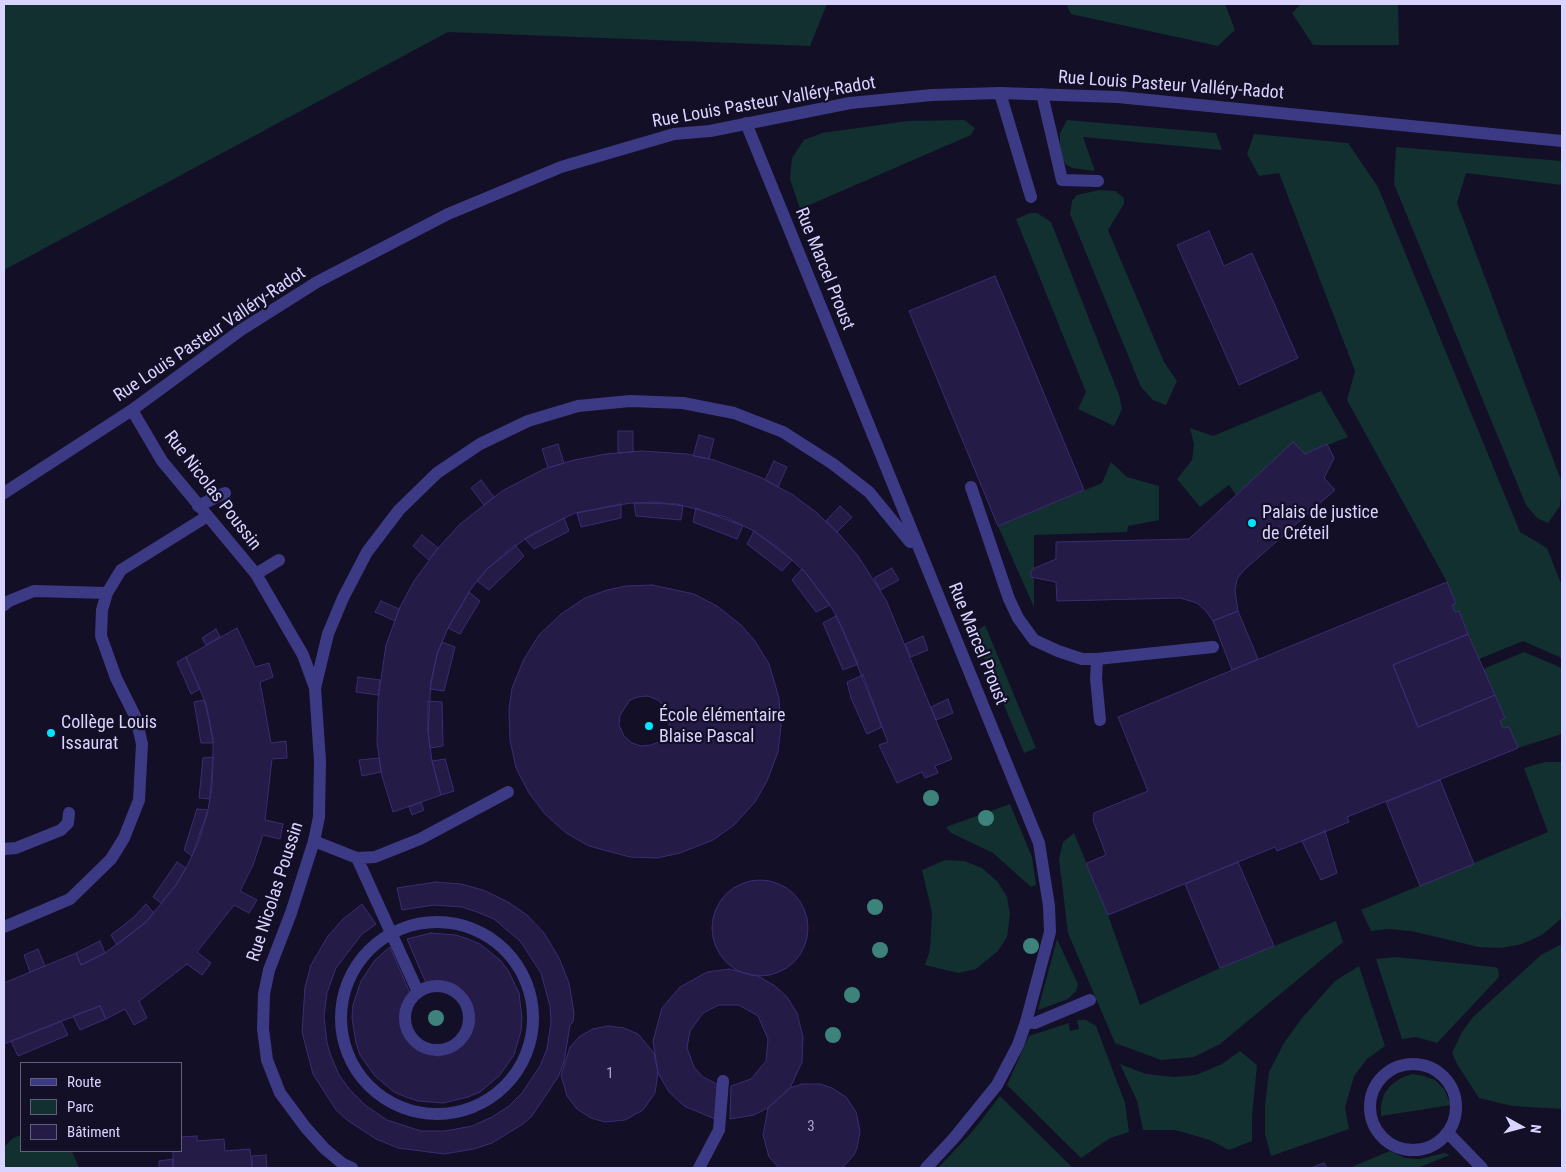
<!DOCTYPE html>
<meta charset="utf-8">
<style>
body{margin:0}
#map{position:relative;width:1566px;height:1172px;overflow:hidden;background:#130f26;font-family:"Roboto Condensed",sans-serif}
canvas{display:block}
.frame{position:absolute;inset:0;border:5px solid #d9d4ff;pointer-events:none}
.legend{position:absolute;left:20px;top:1062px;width:162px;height:90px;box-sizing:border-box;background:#130f26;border:1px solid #625e7d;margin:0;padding:6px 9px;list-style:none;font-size:15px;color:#d9d4ff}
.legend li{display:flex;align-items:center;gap:10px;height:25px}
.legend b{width:25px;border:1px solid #625e7d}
.north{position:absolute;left:1496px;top:1102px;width:50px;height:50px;-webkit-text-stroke:4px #130f26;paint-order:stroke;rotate:97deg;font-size:14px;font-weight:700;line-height:20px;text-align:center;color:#d9d4ff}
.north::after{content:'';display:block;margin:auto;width:18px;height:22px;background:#d9d4ff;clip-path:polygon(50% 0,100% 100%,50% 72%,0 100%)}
</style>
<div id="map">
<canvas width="1566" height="1172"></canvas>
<div class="frame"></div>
<ul class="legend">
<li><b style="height:6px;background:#3d3a85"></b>Route</li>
<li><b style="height:14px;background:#12302f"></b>Parc</li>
<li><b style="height:14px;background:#241b47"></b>Bâtiment</li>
</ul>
<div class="north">N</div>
</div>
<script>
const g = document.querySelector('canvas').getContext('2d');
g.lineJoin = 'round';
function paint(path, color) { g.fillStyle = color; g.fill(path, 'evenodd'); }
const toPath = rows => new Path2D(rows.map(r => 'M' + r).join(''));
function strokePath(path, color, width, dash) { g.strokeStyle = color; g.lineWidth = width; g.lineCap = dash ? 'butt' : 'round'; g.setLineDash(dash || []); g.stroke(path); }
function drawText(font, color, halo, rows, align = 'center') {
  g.font = font + ' "Roboto Condensed",sans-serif'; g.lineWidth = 4.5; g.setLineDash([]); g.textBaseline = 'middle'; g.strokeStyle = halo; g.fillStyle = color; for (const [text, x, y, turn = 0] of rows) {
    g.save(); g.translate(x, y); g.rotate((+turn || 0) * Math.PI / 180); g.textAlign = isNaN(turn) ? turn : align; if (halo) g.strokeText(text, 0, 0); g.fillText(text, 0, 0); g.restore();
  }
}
paint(toPath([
 [4,4,827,4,810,46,448,32,4,270],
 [1066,4,1225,4,1235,30,1218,46,1071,14],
 [1301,4,1398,4,1399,45,1313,45,1292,13],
 [964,120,975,128,971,135,800,209,790,179,792,158,804,140,822,133,908,121],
 [1067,120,1216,133,1222,150,1083,137,1095,171,1072,168,1065,164,1060,152,1060,133],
 [1254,134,1348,143,1378,187,1520,532,1547,548,1562,586,1562,658,1523,641,1479,659,1459,611,1455,612,1452,605,1456,603,1447,582,1347,400,1355,371,1279,173,1259,176,1247,154],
 [1396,147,1562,161,1562,185,1466,173,1457,203,1562,483,1560,506,1548,523,1537,518,1526,505,1394,184],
 [1099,190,1115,191,1124,198,1124,204,1108,230,1164,362,1177,381,1166,405,1153,400,1141,387,1070,214,1072,201,1077,195],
 [1030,213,1037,213,1051,222,1119,395,1122,409,1114,426,1078,409,1086,392,1016,219],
 [1321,391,1348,437,1305,454,1293,443,1236,495,1229,485,1200,507,1177,479,1192,460,1194,444,1190,428,1213,436],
 [1111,462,1127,477,1159,486,1159,520,1128,526,1127,532,1034,535,1034,607,998,526,1102,483],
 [985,625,1036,748,1024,753,976,638,978,630],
 [1524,652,1562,668,1562,734,1518,748,1509,727,1503,728,1500,721,1505,718,1483,669],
 [1545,762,1562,762,1562,918,1542,935,1522,944,1501,948,1479,947,1411,931,1387,929,1371,931,1361,910,1548,832,1524,768],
 [1010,804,1032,857,1036,885,1031,887,993,853,951,833,946,827],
 [1074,833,1108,915,1140,1005,1220,968,1336,921,1343,942,1220,1044,1194,1057,1161,1060,1115,1043,1068,933,1059,859,1063,842],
 [945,860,964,861,982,868,998,882,1007,897,1010,914,1007,937,998,951,976,969,958,973,925,965,930,950,932,913,922,870],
 [1057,939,1078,984,1076,991,1068,999,1038,1010],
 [1562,944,1562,1109,1512,1106,1479,1098,1457,1064,1452,1053,1462,1032,1473,1017,1541,955],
 [1395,957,1495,967,1498,969,1499,977,1437,1043,1416,1037,1402,1039,1376,959],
 [1359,966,1385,1046,1367,1059,1354,1076,1345,1108,1349,1129,1271,1156,1265,1134,1265,1106,1269,1072,1284,1043,1302,1018,1335,981],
 [1077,1020,1086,1020,1096,1026,1125,1103,1129,1132,1110,1138,1081,1158,1007,1085,1029,1036,1069,1023,1070,1031,1079,1029],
 [1240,1051,1257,1065,1252,1117,1252,1141,1229,1150,1210,1140,1175,1130,1143,1130,1137,1101,1120,1064,1146,1074,1174,1077,1196,1075,1222,1064],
 [1412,1074,1424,1076,1435,1080,1444,1089,1451,1105,1381,1116,1381,1105,1384,1094,1391,1085,1401,1078],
 [1000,1096,1072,1167,1071,1168,938,1168,972,1132],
 [21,1135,21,1151,72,1151,79,1168,4,1168,4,1147,13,1138],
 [1390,1151,1405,1158,1420,1159,1444,1153,1450,1155,1417,1168,1349,1168]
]), '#12302f');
const building = toPath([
 [1209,231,1224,266,1252,253,1298,358,1239,385,1177,245,1209,231],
 [995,276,1084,490,998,526,909,311,995,276],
 [618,431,633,431,633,452,618,453,618,431],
 [699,435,714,439,709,459,693,456,699,435],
 [1293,442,1305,454,1327,444,1334,458,1324,478,1335,490,1243,571,1237,579,1235,591,1238,611,1213,621,1206,611,1197,603,1180,598,1057,601,1056,582,1031,577,1031,571,1035,568,1056,559,1056,542,1189,539,1293,442],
 [558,444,564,463,548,468,542,449,558,444],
 [642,451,687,454,714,460,760,477,793,495,817,513,840,535,858,556,886,600,952,759,935,766,938,773,925,778,922,772,897,783,879,745,888,742,842,627,833,610,806,573,781,550,754,531,725,517,677,504,631,503,575,513,530,535,487,569,471,589,448,628,437,654,431,681,428,731,432,761,441,795,393,812,382,776,377,743,378,700,386,645,400,607,414,581,438,548,460,524,502,491,544,469,574,460,606,454,642,451],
 [774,461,787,467,778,487,765,480,774,461],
 [481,480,494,497,484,505,471,488,481,480],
 [655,502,683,506,681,520,636,516,634,503,655,502],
 [621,504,621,518,581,527,577,513,621,504],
 [840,506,852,517,837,532,826,521,840,506],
 [696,508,743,526,737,539,693,522,696,508],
 [564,518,569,531,534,549,525,539,564,518],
 [754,531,792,560,782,571,747,544,754,531],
 [422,535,438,548,429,560,413,546,422,535],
 [515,545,524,556,489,590,477,581,487,569,515,545],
 [892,568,899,580,880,590,874,578,892,568],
 [802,569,806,573,830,605,816,612,792,580,802,569],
 [1447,582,1456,604,1452,605,1455,612,1459,611,1468,634,1393,665,1418,727,1495,695,1505,718,1500,721,1503,728,1509,727,1518,748,1347,817,1349,822,1302,841,1277,851,1275,847,1108,915,1087,866,1087,863,1106,855,1093,820,1094,813,1148,791,1118,717,1447,582],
 [652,585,694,594,717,606,741,625,755,641,769,664,779,698,781,726,778,752,767,781,755,802,734,825,713,840,680,853,657,858,630,857,589,846,566,833,545,814,529,793,516,768,510,740,509,709,512,688,524,659,539,635,561,614,585,598,607,590,626,586,652,585],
 [648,696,658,700,665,707,669,716,669,726,666,734,659,742,651,745,641,746,632,743,624,736,619,725,620,715,630,700,638,697,648,696],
 [469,592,480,601,460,634,448,628,469,592],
 [381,601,399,609,395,621,375,612,381,601],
 [1238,611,1258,659,1232,670,1213,621,1238,611],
 [836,616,858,664,843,670,823,623,836,616],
 [237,628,255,667,269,663,273,677,260,682,271,743,286,741,287,758,272,759,265,820,283,824,280,839,263,835,253,865,240,891,257,900,249,913,234,905,197,952,211,963,206,970,202,975,187,964,139,1001,147,1018,134,1025,125,1009,106,1019,100,1006,4,1044,4,983,76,953,81,965,105,953,146,922,176,885,186,868,198,843,207,815,212,787,213,763,213,738,206,704,186,657,237,628],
 [216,629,220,637,206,645,202,638,216,629],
 [1468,634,1495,695,1418,727,1393,665,1468,634],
 [923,636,928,650,911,657,905,644,923,636],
 [442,642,455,647,444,691,430,689,437,654,442,642],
 [186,657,200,689,191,694,177,662,186,657],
 [863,675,882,727,867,734,851,698,847,682,863,675],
 [358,677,380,680,378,695,356,692,358,677],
 [948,699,953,713,936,720,931,707,948,699],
 [204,700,209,720,213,743,201,743,194,702,204,700],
 [428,701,442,702,443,746,430,748,428,731,428,701],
 [213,757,210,799,199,798,203,758,213,757],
 [379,758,381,772,362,776,359,760,379,758],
 [445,759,454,791,441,795,432,761,445,759],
 [1440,780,1474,864,1420,886,1386,802,1440,780],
 [421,802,424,810,412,815,409,807,421,802],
 [197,809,208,810,192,856,184,850,197,809],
 [1325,831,1337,873,1321,880,1302,841,1325,831],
 [177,862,186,868,176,885,161,903,153,897,177,862],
 [1238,862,1274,946,1220,968,1185,884,1238,862],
 '712 928a48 48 0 1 1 96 0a48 48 0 1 1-96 0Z',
 [436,882,461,884,483,890,508,902,527,915,544,933,559,958,569,983,574,1013,573,1022,570,1025,564,1062,558,1077,532,1116,523,1124,492,1143,474,1149,444,1154,398,1148,376,1139,347,1120,336,1110,313,1074,302,1032,305,987,311,965,328,936,342,920,362,904,376,924,362,934,336,968,327,993,324,1016,327,1043,331,1056,339,1075,350,1090,365,1105,387,1120,421,1131,445,1131,472,1126,492,1117,509,1106,522,1093,540,1066,547,1049,551,1022,550,1006,541,973,520,941,494,919,477,912,462,907,434,905,402,910,397,888,436,882],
 [146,904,154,913,146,922,117,945,111,935,134,917,146,904],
 [431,933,456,935,468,939,480,944,500,960,508,970,519,993,522,1018,521,1031,514,1055,499,1076,480,1092,468,1097,443,1103,418,1101,406,1097,394,1092,375,1076,360,1055,356,1043,352,1018,353,1005,361,981,375,960,390,947,410,993,401,1012,400,1021,406,1038,420,1051,438,1056,447,1054,463,1045,473,1029,475,1020,471,1002,459,987,451,983,442,981,426,983,407,939,431,933],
 [100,941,105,953,81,965,76,953,100,941],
 [38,949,45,966,30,972,24,955,38,949],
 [729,969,758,976,775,986,787,997,797,1013,803,1037,802,1062,790,1088,768,1108,754,1115,730,1119,731,1086,751,1079,766,1061,768,1039,758,1016,739,1005,719,1005,703,1013,690,1031,687,1048,694,1067,703,1077,717,1084,715,1119,684,1106,669,1092,658,1073,653,1041,662,1008,680,987,707,972,729,969],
 [100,1006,106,1019,80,1030,73,1016,100,1006],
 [61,1021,68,1035,18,1056,11,1041,61,1021],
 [608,1026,624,1028,638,1034,654,1053,658,1073,655,1093,643,1110,625,1120,605,1122,591,1118,577,1109,567,1096,561,1075,570,1047,580,1036,593,1029,608,1026],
 [802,1084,820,1084,832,1088,846,1097,856,1112,860,1131,857,1148,854,1155,842,1168,779,1168,769,1157,763,1135,768,1108,790,1088,802,1084],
 [197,1136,197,1141,224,1139,225,1151,250,1149,252,1168,173,1168,173,1151,181,1151,181,1137,197,1136],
 [266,1155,267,1168,252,1168,252,1156,266,1155],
 [173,1159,173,1168,159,1168,159,1161,173,1159],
 [1324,1163,1327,1168,1311,1168,1324,1163]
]);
paint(building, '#241b47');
strokePath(building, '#3b2d73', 1);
strokePath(toPath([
 [1000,93,1031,197],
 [1042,94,1062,180,1098,181],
 [746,123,1039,843,1049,906,1050,932,1026,1022,1018,1045,997,1085,954,1138,926,1168],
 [971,487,1009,599,1018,618,1034,640,1058,651,1082,659,1097,659,1096,678,1100,720],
 [198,506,225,493],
 [256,574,279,560],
 [4,605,9,601,34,591,107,593],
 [1097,659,1213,647],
 [315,688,328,634,343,598,367,552,399,510,437,473,480,444,528,421,578,406,630,401,683,403,734,413,783,432,833,464,869,492,910,542],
 [314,841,357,858,375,857,420,839,508,792],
 [4,849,16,848,61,830,68,823,69,813],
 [357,858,418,992],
 '341 1018a96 96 0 1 1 192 0a96 96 0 1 1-192 0Z',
 [4,927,70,899,111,859,124,838,139,800,142,744,136,718,116,678,101,636,102,610,107,593,121,570,206,517],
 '405 1018a32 32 0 1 1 64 0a32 32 0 1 1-64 0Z',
 [1026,1022,1035,1023,1090,1000],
 '1370 1107a43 43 0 1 1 86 0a43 43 0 1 1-86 0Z',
 [1448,1133,1482,1168],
 [699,1168,719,1130,723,1081]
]), '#3d3a85', 12);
strokePath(toPath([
 [132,410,162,461,256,574,303,655,315,688,320,761,319,817,314,841,291,913,269,970,264,994,263,1029,267,1060,280,1093,306,1128,325,1149,343,1164,352,1168],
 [4,493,132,410,241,330,317,282,448,214,561,167,674,134,710,131,850,103,932,95,1000,93,1118,97,1562,141]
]), '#3d3a85', 12);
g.fillStyle = '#3d827b';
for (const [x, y] of [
 [931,798],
 [986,818],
 [875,907],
 [1031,946],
 [880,950],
 [852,995],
 [436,1018],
 [833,1035]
]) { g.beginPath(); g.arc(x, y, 8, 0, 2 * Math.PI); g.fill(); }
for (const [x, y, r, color] of [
 [1252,523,5,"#00e5ff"],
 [649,726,5,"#00e5ff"],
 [51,733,5,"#00e5ff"]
]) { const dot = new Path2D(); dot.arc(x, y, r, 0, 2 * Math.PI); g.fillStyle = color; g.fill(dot); strokePath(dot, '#130f26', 2); }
drawText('15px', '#aca6d1', null, [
 ["1",610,1074],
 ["3",811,1127]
]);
drawText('18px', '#d9d4ff', '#130f26', [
 ["Rue Louis Pasteur Valléry-Radot",1171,86,4],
 ["Rue Louis Pasteur Valléry-Radot",764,103,-10],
 ["Rue Marcel Proust",824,269,68],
 ["Rue Louis Pasteur Valléry-Radot",210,335,-34],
 ["Rue Nicolas Poussin",212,491,52],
 ["Rue Marcel Proust",977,644,68],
 ["Rue Nicolas Poussin",276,892,-72]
]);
drawText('18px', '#d9d4ff', '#130f26', [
 ["Palais de justice",1262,513],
 ["de Créteil",1262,534],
 ["École élémentaire",659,716],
 ["Blaise Pascal",659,737],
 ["Collège Louis",61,723],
 ["Issaurat",61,744]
], 'left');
</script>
